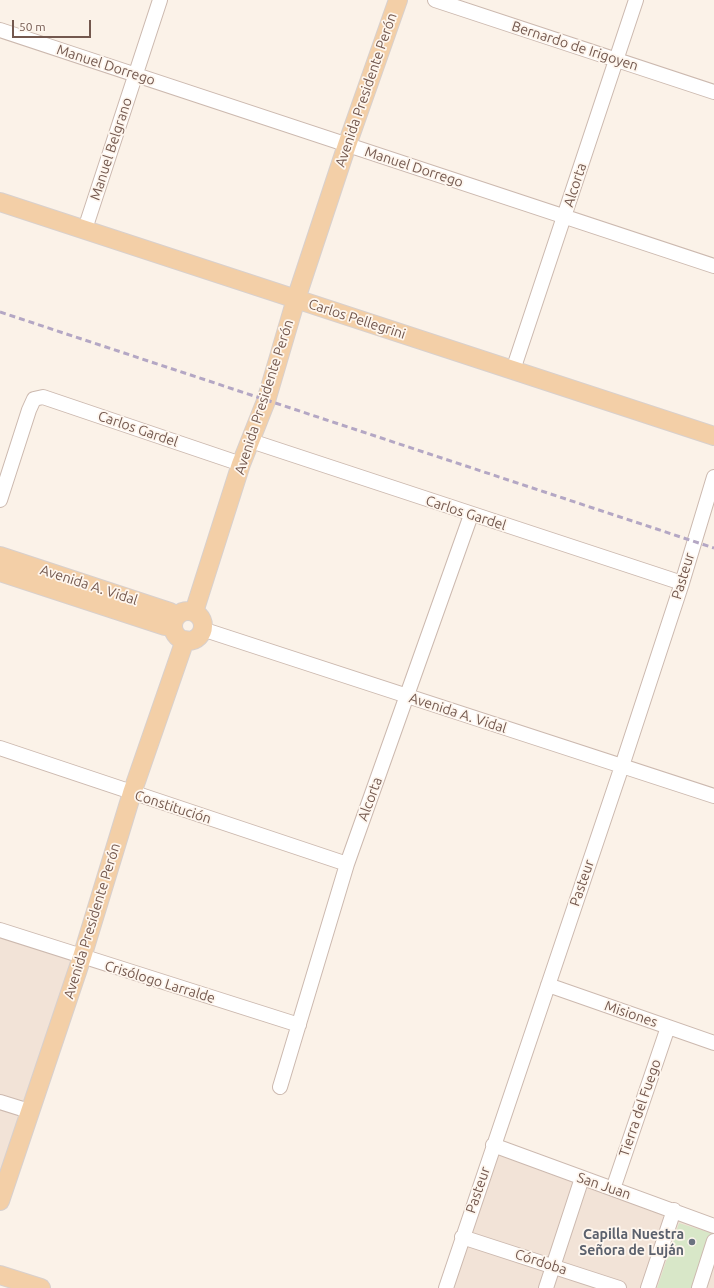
<!DOCTYPE html>
<meta charset="utf-8">
<style>
body{margin:0}
#map{position:relative;width:714px;height:1288px;overflow:hidden;background:#fbf2e8;font-family:Ubuntu,sans-serif}
canvas{display:block}
.scale{position:absolute;left:12px;top:20px;width:79px;height:18px;box-sizing:border-box;border:2px solid #73584e;border-top:0;padding-left:5px;font-size:12px;line-height:14px;white-space:nowrap;color:#73584e;-webkit-text-stroke:3px #fef6ee;paint-order:stroke}
</style>
<div id="map">
<canvas width="714" height="1288"></canvas>
<div class="scale">50 m</div>
</div>
<script>
const g = document.querySelector('canvas').getContext('2d');
g.lineJoin = 'round';
function paint(path, color) { g.fillStyle = color; g.fill(path, 'evenodd'); }
const toPath = rows => new Path2D(rows.map(r => 'M' + r).join(''));
function strokePath(path, color, width, dash) { g.strokeStyle = color; g.lineWidth = width; g.lineCap = dash ? 'butt' : 'round'; g.setLineDash(dash || []); g.stroke(path); }
function drawText(font, color, halo, rows, align = 'center') {
  g.font = font + ' Ubuntu,sans-serif'; g.lineWidth = 3.5; g.setLineDash([]); g.textBaseline = 'middle'; g.strokeStyle = halo; g.fillStyle = color; for (const [text, x, y, turn = 0] of rows) {
    g.save(); g.translate(x, y); g.rotate((+turn || 0) * Math.PI / 180); g.textAlign = isNaN(turn) ? turn : align; if (halo) g.strokeText(text, 0, 0); g.fillText(text, 0, 0); g.restore();
  }
}
paint(toPath([
 [0,930,82,957,0,1174],
 [493,1145,714,1221,714,1288,446,1288]
]), '#f2e3d7');
paint(toPath([
 [679,1223,711,1233,693,1288,657,1288]
]), '#d8e7c8');
const minor = toPath([
 [435,0,714,92],
 [0,30,714,266],
 [85,229,160,0],
 [513,370,636,0],
 [251,441,682,583],
 [0,500,29,410,34,399,43,397,241,464],
 [202,629,714,796],
 [0,748,347,864],
 [0,930,299,1025],
 [548,985,714,1043],
 [280,1087,347,864,471,515],
 [0,1102,29,1111],
 [493,1145,714,1226],
 [613,1189,668,1027],
 [462,1237,619,1288],
 [446,1288,622,766,682,583,714,477],
 [546,1288,582,1178],
 [648,1288,674,1210],
 [699,1288,714,1241]
]);
const major = toPath([
 [0,202,714,436],
 [0,556,170,612,176,617],
 [0,572,165,626,173,626],
 '173 626a15 15 0 1 1 30 0a15 15 0 1 1-30 0Z',
 [194,612,241,464,266,401,296,299,347,145,398,0],
 [0,1201,82,957,132,793,185,640],
 [0,1275,41,1288]
]);
strokePath(minor, '#ccb9af', 16);
strokePath(major, '#d8d0cd', 20);
strokePath(minor, '#fff', 14);
strokePath(major, '#f3cfa7', 18);
strokePath(toPath([
 [0,312,714,548]
]), '#b4a7c4', 3, [6, 4]);
for (const [x, y, r, color] of [
 [692,1242,4,"#6b7280"]
]) { const dot = new Path2D(); dot.arc(x, y, r, 0, 2 * Math.PI); g.fillStyle = color; g.fill(dot); strokePath(dot, '#fef6ee', 1.5); }
drawText('14px', '#73584e', '#fef6ee', [
 ["Bernardo de Irigoyen",575,46,18],
 ["Manuel Dorrego",106,65,18],
 ["Avenida Presidente Perón",366,90,-71],
 ["Manuel Belgrano",111,149,-72],
 ["Manuel Dorrego",414,167,18],
 ["Alcorta",575,185,-72],
 ["Carlos Pellegrini",357,319,18],
 ["Avenida Presidente Perón",264,397,-72],
 ["Carlos Gardel",138,429,19],
 ["Carlos Gardel",466,513,18],
 ["Pasteur",683,576,-73],
 ["Avenida A. Vidal",89,585,18],
 ["Avenida A. Vidal",458,713,18],
 ["Alcorta",370,799,-70],
 ["Constitución",173,807,18],
 ["Pasteur",582,883,-71],
 ["Avenida Presidente Perón",92,921,-73],
 ["Crisólogo Larralde",160,982,17],
 ["Misiones",631,1014,19],
 ["Tierra del Fuego",640,1108,-71],
 ["San Juan",604,1186,19],
 ["Pasteur",478,1190,-71],
 ["Córdoba",541,1262,18]
]);
drawText('bold 14px', '#5b616d', '#fef6ee', [
 ["Capilla Nuestra",684,1234],
 ["Señora de Luján",684,1250]
], 'right');
</script>
